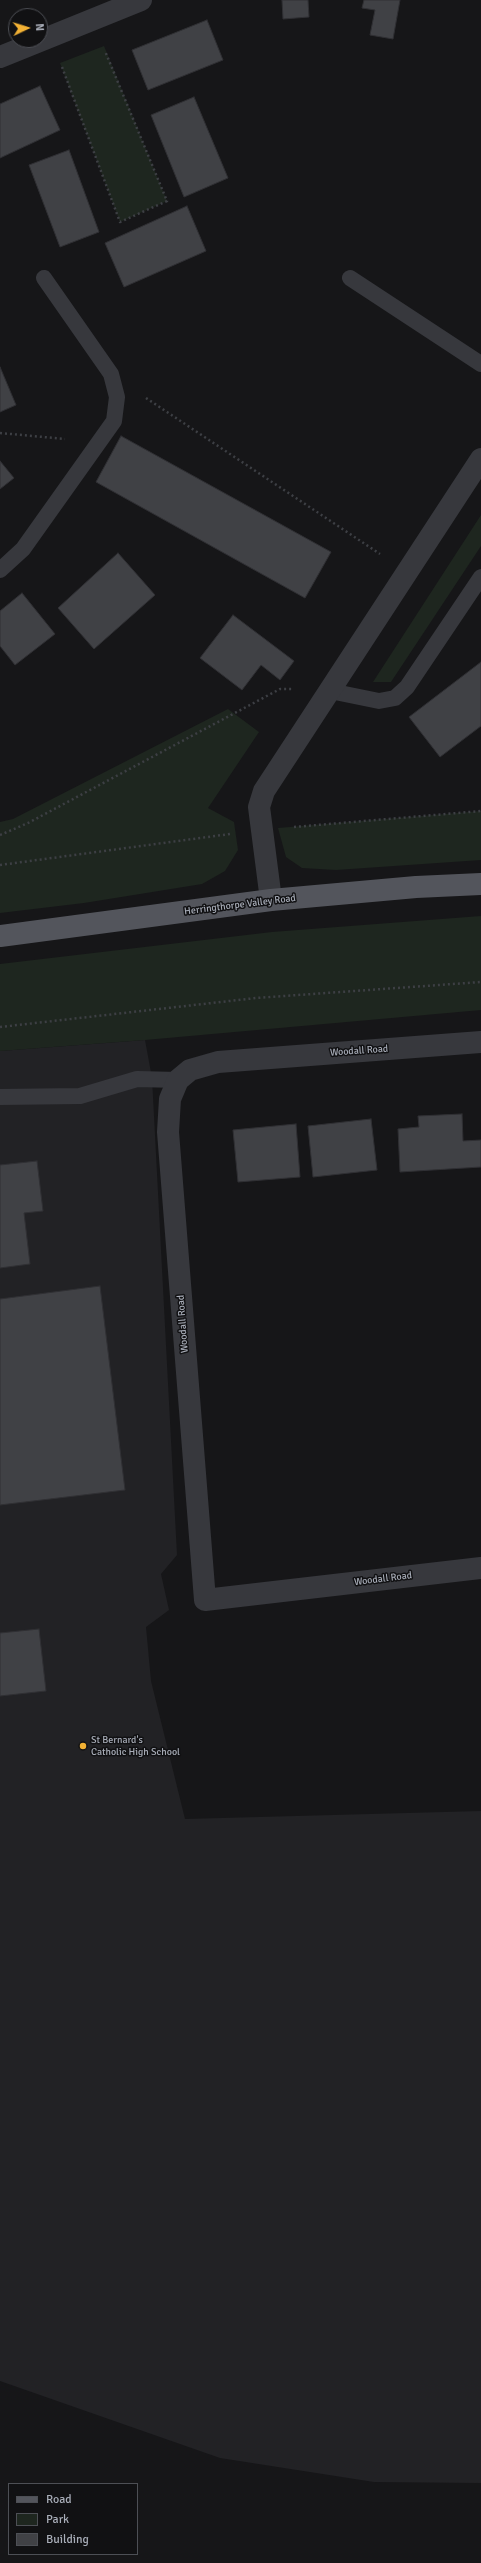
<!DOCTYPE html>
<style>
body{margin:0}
#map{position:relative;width:481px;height:2563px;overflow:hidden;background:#161618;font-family:Signika,sans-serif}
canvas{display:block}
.legend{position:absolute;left:8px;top:2483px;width:130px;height:72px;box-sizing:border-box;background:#111113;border:1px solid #4d4f55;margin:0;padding:5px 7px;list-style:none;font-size:12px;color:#a8adb8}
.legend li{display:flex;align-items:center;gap:8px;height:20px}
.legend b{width:20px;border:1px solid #4d4f55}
.north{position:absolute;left:8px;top:8px;width:40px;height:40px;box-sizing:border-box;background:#111113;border:1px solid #4d4f55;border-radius:50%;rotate:86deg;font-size:11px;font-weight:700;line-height:16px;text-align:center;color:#a8adb8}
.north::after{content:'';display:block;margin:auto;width:14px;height:18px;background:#f2b134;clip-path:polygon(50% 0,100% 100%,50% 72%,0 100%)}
</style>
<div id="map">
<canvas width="481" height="2563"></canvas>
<ul class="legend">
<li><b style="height:5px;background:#53555c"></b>Road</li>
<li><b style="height:11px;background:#1e261f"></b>Park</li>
<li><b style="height:11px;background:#404145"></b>Building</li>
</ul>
<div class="north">N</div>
</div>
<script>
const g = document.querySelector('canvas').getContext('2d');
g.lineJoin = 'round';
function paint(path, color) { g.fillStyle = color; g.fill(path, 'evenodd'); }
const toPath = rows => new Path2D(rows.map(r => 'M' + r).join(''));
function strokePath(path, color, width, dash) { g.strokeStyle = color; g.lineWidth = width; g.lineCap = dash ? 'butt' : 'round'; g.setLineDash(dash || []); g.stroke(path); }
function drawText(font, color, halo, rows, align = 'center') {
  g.font = font + ' Signika,sans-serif'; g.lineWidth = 3; g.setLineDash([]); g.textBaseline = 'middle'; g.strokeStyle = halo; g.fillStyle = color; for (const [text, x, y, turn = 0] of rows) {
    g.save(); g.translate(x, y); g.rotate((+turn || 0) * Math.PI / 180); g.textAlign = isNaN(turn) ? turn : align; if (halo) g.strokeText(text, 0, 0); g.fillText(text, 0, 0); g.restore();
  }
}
paint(toPath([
 [145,1040,152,1078,177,1555,161,1574,169,1610,146,1627,151,1681,185,1819,481,1811,481,2483,374,2482,220,2458,0,2381,0,1051]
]), '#222225');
paint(toPath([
 [104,46,167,201,120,222,60,63],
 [481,515,481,546,391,682,373,682],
 [228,709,259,732,208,808,234,822,238,850,225,871,202,884,84,903,0,913,0,822,13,819],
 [481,811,481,860,336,870,302,868,286,857,278,828],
 [481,916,481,1010,145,1040,0,1051,0,964,272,932]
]), '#1e261f');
const building = toPath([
 [282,0,308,0,309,17,283,19,282,0],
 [364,0,400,0,393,39,370,35,375,10,362,8,364,0],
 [207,20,223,60,148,90,132,50,207,20],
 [40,86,60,130,0,158,0,104,40,86],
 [194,97,228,178,184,197,151,115,194,97],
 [69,150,99,232,60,247,29,165,69,150],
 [187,206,206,251,124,287,105,243,187,206],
 [0,367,16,405,0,412,0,367],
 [121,436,331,552,305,598,96,482,121,436],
 [0,461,14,478,0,489,0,461],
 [118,553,155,595,94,649,58,608,118,553],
 [22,593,55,634,15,665,0,646,0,611,22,593],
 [233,615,294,661,280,680,261,665,242,690,200,658,233,615],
 [481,662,481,726,440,757,409,717,481,662],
 [462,1114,463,1141,481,1140,481,1167,400,1172,398,1129,419,1127,418,1116,462,1114],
 [371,1119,377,1170,313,1177,308,1126,371,1119],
 [296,1124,300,1177,238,1182,233,1130,296,1124],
 [37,1161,43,1211,24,1213,30,1264,0,1268,0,1165,37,1161],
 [100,1286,125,1490,0,1505,0,1299,100,1286],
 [39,1629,46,1691,0,1696,0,1633,39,1629]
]);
paint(building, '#404145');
strokePath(building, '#303034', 1);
strokePath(toPath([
 [62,67,120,222,167,201,105,51],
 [146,398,380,554],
 [0,433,65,439],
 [294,827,481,811],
 [0,835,28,823,280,689,292,689],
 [0,865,230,834],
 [0,1027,256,998,481,982]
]), '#3d3f44', 2.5, [2, 3]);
strokePath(toPath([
 [350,278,481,364],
 [0,570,23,549,114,421,117,397,111,374,44,278],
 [330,691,379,701,395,698,407,687,481,577],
 [0,1097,80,1096,137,1079,178,1080]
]), '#37383d', 16);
strokePath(toPath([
 [0,57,141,0],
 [271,900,259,807,264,791,481,459],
 [481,1042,218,1062,190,1070,178,1080,170,1099,168,1132,205,1600,481,1568]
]), '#37383d', 22);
strokePath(toPath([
 [0,936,271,900,416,887,481,884]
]), '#53555c', 22);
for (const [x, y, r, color] of [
 [83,1746,4,"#f2b134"]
]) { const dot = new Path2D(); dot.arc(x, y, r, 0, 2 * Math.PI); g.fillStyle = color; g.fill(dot); strokePath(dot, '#111113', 1.5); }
drawText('10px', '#a8adb8', '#111113', [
 ["Herringthorpe Valley Road",240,905,-7],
 ["Woodall Road",359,1051,-4],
 ["Woodall Road",183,1324,-94],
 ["Woodall Road",383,1579,-7]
]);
drawText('10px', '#a8adb8', '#111113', [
 ["St Bernard's",91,1740],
 ["Catholic High School",91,1752]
], 'left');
</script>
